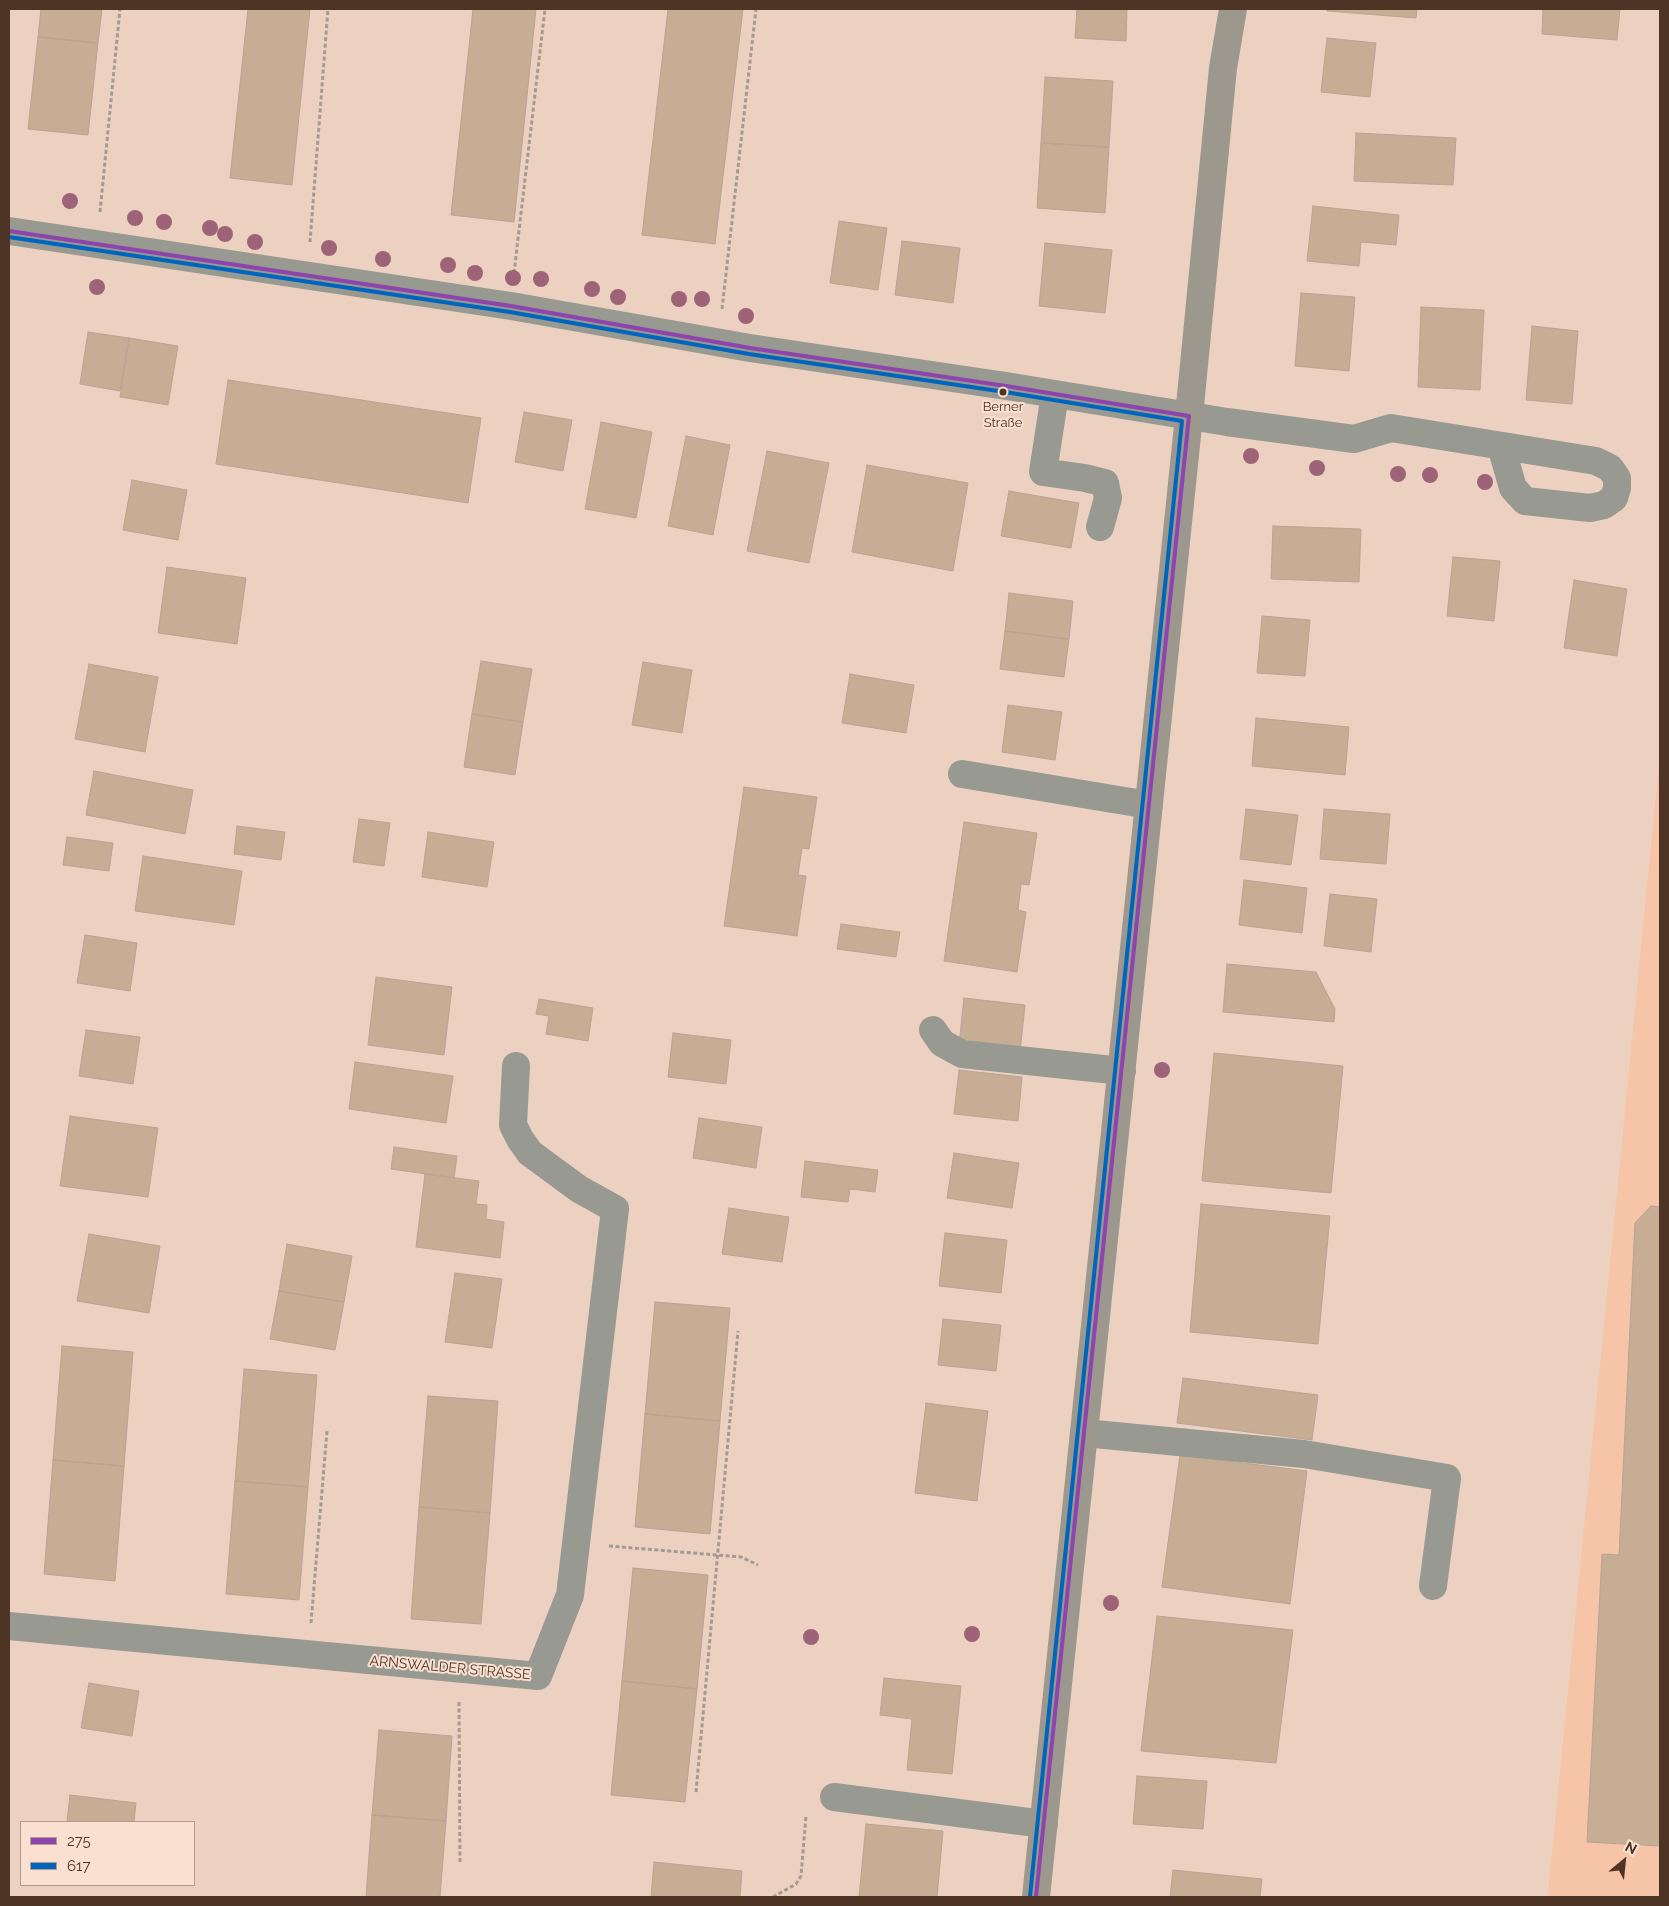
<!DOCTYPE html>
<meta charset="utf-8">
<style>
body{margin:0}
#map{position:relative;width:1669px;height:1906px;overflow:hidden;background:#ecd1c1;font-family:Raleway,sans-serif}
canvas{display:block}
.frame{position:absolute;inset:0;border:10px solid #4d3425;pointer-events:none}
.legend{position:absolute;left:20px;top:1821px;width:175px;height:65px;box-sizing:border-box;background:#f9e0d1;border:1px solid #b49b8c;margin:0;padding:6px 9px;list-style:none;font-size:15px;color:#4d3425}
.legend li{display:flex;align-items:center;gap:10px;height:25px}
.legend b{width:25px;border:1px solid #b49b8c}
.north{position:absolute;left:1599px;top:1836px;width:50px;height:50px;-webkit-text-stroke:4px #f9e0d1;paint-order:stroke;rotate:28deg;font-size:14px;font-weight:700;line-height:20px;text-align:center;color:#4d3425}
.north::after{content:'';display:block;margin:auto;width:18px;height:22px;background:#4d3425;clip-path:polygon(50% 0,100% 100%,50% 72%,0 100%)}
</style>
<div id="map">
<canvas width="1669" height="1906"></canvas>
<div class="frame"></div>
<ul class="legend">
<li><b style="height:6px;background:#8e44ad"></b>275</li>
<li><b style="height:6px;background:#0065bd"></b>617</li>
</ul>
<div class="north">N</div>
</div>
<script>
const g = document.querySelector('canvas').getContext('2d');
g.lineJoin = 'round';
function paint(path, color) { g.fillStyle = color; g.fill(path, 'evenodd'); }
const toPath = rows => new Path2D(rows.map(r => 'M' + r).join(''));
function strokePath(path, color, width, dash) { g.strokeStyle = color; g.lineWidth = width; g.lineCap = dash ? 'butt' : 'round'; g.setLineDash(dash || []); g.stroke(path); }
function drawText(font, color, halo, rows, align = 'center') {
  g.font = font + ' Raleway,sans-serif'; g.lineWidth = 4; g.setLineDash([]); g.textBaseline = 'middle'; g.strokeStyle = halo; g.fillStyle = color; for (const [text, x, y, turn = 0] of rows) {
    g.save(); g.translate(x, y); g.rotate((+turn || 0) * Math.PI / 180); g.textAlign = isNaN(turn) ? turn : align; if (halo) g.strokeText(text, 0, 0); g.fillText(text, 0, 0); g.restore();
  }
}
paint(toPath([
 [1660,755,1660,1897,1548,1897,1549,1883]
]), '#f6c4a7');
const building = toPath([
 [41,9,102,9,98,43,38,37,41,9],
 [248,9,310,9,292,185,230,178,248,9],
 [473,9,536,9,514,222,451,215,473,9],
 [668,9,743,9,715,244,642,235,668,9],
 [1077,9,1127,9,1126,41,1075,38,1077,9],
 [1327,9,1417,9,1416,18,1327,11,1327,9],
 [1543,9,1620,9,1617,40,1542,34,1543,9],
 [38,37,98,43,88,135,28,129,38,37],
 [1327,38,1376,43,1370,97,1321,92,1327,38],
 [1045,77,1113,81,1109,147,1041,143,1045,77],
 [1356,133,1456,138,1453,185,1354,181,1356,133],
 [1041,143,1109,147,1105,213,1037,208,1041,143],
 [1313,206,1399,215,1396,245,1361,242,1359,266,1307,261,1313,206],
 [839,221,887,228,878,290,830,283,839,221],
 [902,241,960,248,953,303,895,295,902,241],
 [1045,243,1112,250,1105,313,1039,306,1045,243],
 [1301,293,1355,297,1349,371,1295,366,1301,293],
 [1421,307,1484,310,1480,390,1418,387,1421,307],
 [1532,326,1578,331,1572,404,1526,400,1532,326],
 [88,332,129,338,120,391,80,384,88,332],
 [129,338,178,346,168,405,120,397,129,338],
 [228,380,481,418,468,503,216,464,228,380],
 [524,412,572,420,563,471,515,462,524,412],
 [601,422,652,432,636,518,585,509,601,422],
 [686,436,730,445,713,535,668,526,686,436],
 [767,451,829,463,809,563,747,551,767,451],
 [867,465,968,483,953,571,852,552,867,465],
 [132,480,187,490,178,540,123,530,132,480],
 [1009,491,1079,503,1071,548,1001,536,1009,491],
 [1273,526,1361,529,1359,582,1271,579,1273,526],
 [1453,557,1500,561,1494,621,1447,616,1453,557],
 [167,567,246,578,237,644,158,633,167,567],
 [1574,580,1627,589,1617,656,1564,648,1574,580],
 [1009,593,1073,601,1069,639,1005,631,1009,593],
 [1262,616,1310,620,1305,676,1257,673,1262,616],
 [1005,631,1069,639,1064,677,1000,669,1005,631],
 [481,661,532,669,523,722,472,714,481,661],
 [643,662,692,670,682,733,632,725,643,662],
 [89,664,158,677,145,752,75,739,89,664],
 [850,674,914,685,906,733,842,723,850,674],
 [1008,705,1062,712,1055,760,1002,752,1008,705],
 [472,714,523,722,515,775,464,767,472,714],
 [1256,718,1349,727,1345,775,1252,766,1256,718],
 [94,771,193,790,185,834,86,815,94,771],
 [744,787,817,797,809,849,802,848,798,875,806,876,797,936,724,926,744,787],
 [1246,809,1298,815,1291,865,1240,859,1246,809],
 [1324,809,1390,814,1386,864,1320,859,1324,809],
 [359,819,390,823,384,866,353,862,359,819],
 [964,822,1037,833,1029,885,1021,884,1018,910,1026,912,1017,972,944,961,964,822],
 [237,826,285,832,281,860,234,854,237,826],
 [428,832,494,842,487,887,422,877,428,832],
 [67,837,113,843,109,871,63,865,67,837],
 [143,856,242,871,234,925,135,911,143,856],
 [1244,880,1307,888,1302,933,1239,925,1244,880],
 [1330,894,1377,899,1371,952,1324,946,1330,894],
 [841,924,900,932,896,957,837,949,841,924],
 [85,935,137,943,130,991,77,983,85,935],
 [1227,964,1316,972,1335,1009,1334,1022,1223,1012,1227,964],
 [376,977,452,987,444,1055,368,1045,376,977],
 [964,998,1025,1005,1020,1052,959,1045,964,998],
 [539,999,593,1008,588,1041,546,1034,549,1016,536,1014,539,999],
 [86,1030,140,1037,133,1084,79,1076,86,1030],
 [673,1033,731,1040,726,1084,668,1077,673,1033],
 [1214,1053,1343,1066,1331,1193,1202,1181,1214,1053],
 [355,1062,453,1076,446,1123,349,1109,355,1062],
 [959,1070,1022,1077,1018,1121,954,1114,959,1070],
 [70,1116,158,1128,148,1197,60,1186,70,1116],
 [699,1118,762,1127,756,1168,693,1158,699,1118],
 [394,1147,457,1156,454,1178,391,1169,394,1147],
 [954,1153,1019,1163,1012,1208,947,1198,954,1153],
 [805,1161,878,1170,875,1192,850,1189,848,1202,801,1197,805,1161],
 [425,1174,479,1181,476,1204,487,1205,486,1219,504,1222,500,1258,416,1247,425,1174],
 [1201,1204,1330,1216,1318,1344,1190,1332,1201,1204],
 [1651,1206,1660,1207,1660,1846,1587,1842,1602,1554,1619,1555,1635,1223,1651,1206],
 [729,1208,789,1217,782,1262,722,1254,729,1208],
 [945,1233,1007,1240,1001,1293,939,1286,945,1233],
 [89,1234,160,1246,149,1313,77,1301,89,1234],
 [287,1244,352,1256,344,1302,279,1291,287,1244],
 [455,1273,502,1279,492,1348,445,1342,455,1273],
 [279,1291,344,1302,335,1350,270,1339,279,1291],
 [655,1302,730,1308,720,1421,645,1414,655,1302],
 [943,1319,1001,1325,996,1371,938,1365,943,1319],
 [62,1346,133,1352,124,1466,53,1460,62,1346],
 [244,1369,317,1375,308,1487,235,1481,244,1369],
 [1183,1378,1318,1395,1312,1440,1177,1423,1183,1378],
 [428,1396,498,1401,490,1513,419,1507,428,1396],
 [926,1403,988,1411,977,1501,915,1493,926,1403],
 [645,1414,720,1421,710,1534,635,1527,645,1414],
 [1180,1455,1307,1471,1290,1604,1162,1587,1180,1455],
 [53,1460,124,1466,115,1581,44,1574,53,1460],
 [235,1481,308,1487,299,1600,226,1594,235,1481],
 [419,1507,490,1513,481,1624,411,1619,419,1507],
 [633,1568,708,1575,697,1689,622,1681,633,1568],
 [1157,1616,1293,1630,1276,1763,1141,1751,1157,1616],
 [884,1678,961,1686,952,1774,907,1770,912,1719,880,1715,884,1678],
 [622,1681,697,1689,685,1802,611,1795,622,1681],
 [89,1683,139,1691,132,1736,81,1728,89,1683],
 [379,1730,452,1736,446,1821,372,1815,379,1730],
 [1137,1776,1207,1781,1203,1829,1133,1824,1137,1776],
 [70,1795,136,1803,134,1822,67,1822,70,1795],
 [372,1815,446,1821,440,1897,366,1897,372,1815],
 [866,1824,943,1831,937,1897,859,1897,866,1824],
 [654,1862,742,1871,740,1897,651,1897,654,1862],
 [1173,1870,1262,1879,1260,1897,1170,1897,1173,1870]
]);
paint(building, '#c6ad94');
strokePath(building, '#b8a493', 1);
strokePath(toPath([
 [100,212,120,9],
 [310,242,328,9],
 [514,273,545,9],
 [722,309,756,9],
 [609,1546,741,1557,758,1565],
 [311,1623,327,1431],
 [459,1702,460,1864],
 [696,1792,738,1331],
 [773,1897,796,1884,801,1876,806,1816]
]), '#a19b92', 3, [4, 2.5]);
strokePath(toPath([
 [9,231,511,306,750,348,1006,386,1227,422,1354,439,1391,428,1596,461,1610,468,1617,478,1617,488,1614,498,1604,505,1590,508,1525,501,1513,488,1501,446],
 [1055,394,1043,472,1085,478,1105,483,1108,498,1100,527],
 [962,774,1149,805],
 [933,1030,942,1043,962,1054,1122,1071],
 [1084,1433,1304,1454,1447,1478,1433,1586],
 [9,1626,538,1676,570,1595,615,1209,579,1189,530,1153,520,1139,513,1125,516,1066],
 [834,1797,1044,1824]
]), '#989991', 28);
strokePath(toPath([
 [1036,1897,1189,416,1223,68,1233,9]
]), '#9c988e', 28);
strokePath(toPath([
 [9,231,511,306,750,348,1006,386,1189,416],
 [1036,1897,1189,416]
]), '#8e44ad', 4);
strokePath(toPath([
 [9,237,510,312,749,354,1005,392,1182,421,1030,1896]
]), '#0065bd', 4);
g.fillStyle = '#9c6476';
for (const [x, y] of [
 [70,201],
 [135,218],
 [164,222],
 [210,228],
 [225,234],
 [255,242],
 [329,248],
 [383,259],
 [448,265],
 [475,273],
 [513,278],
 [541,279],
 [97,287],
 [592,289],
 [618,297],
 [679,299],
 [702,299],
 [746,316],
 [1251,456],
 [1317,468],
 [1398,474],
 [1430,475],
 [1485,482],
 [1162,1070],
 [1111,1603],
 [972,1634],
 [811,1637]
]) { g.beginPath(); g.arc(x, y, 8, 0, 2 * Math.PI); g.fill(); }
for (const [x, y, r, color] of [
 [1003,392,4.5,"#4d3425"]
]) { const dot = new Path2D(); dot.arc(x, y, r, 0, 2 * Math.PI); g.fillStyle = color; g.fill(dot); strokePath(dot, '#f9e0d1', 2); }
drawText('13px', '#4d3425', '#f9e0d1', [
 ["Berner",1003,407],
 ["Straße",1003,423]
]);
drawText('14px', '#4d3425', '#f9e0d1', [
 ["ARNSWALDER STRASSE",450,1668,5]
]);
</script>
